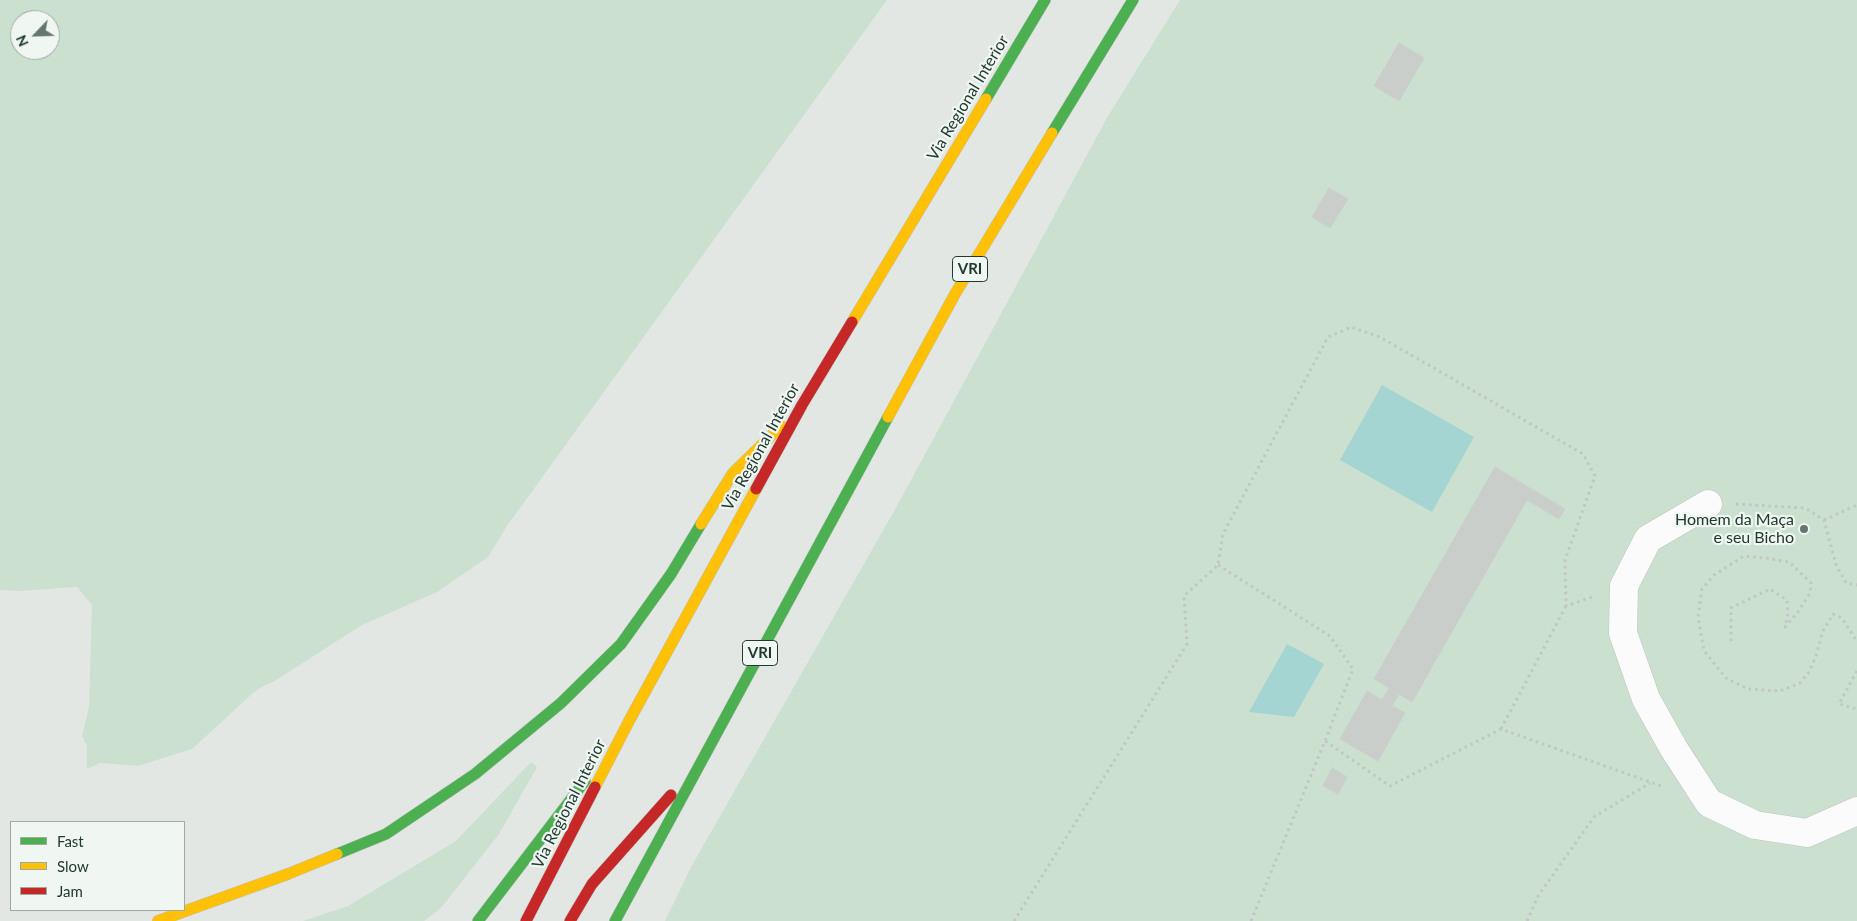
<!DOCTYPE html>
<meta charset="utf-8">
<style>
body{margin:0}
#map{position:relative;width:1857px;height:921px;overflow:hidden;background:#e2e7e4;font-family:Lato,sans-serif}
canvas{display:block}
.legend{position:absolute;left:10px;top:821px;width:175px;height:90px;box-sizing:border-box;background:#f0f7f2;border:1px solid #9daba4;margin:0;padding:6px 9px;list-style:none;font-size:15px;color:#21392f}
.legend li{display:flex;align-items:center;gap:10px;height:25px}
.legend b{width:25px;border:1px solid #9daba4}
.north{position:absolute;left:10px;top:10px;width:50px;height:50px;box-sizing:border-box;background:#f0f7f2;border:1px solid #9daba4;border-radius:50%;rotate:246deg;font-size:14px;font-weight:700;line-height:20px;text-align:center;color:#21392f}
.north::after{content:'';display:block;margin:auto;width:18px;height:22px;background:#65766e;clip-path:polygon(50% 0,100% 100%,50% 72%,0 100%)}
</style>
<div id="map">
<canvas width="1857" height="921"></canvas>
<ul class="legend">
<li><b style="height:6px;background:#4caf50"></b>Fast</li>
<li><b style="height:6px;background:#ffc107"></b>Slow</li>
<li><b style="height:6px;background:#c62828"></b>Jam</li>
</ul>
<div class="north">N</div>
</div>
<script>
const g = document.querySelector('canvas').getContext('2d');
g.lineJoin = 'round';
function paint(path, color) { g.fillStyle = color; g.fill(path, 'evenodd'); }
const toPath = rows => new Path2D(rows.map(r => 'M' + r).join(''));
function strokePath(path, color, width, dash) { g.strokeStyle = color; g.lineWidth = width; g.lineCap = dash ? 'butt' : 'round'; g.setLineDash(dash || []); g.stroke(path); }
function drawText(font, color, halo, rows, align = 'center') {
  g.font = font + ' Lato,sans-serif'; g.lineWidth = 4.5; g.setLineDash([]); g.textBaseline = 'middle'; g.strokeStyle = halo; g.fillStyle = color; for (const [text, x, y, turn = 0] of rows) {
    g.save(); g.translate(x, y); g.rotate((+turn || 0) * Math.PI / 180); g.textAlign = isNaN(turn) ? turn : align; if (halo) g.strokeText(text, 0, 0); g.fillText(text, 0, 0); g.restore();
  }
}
paint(toPath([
 [0,0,887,0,507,526,488,557,437,592,362,625,273,682,262,687,253,693,192,749,138,766,100,763,87,769,87,746,82,736,89,707,92,605,77,587,19,591,0,590],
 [20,20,50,20,50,50,20,50],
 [1180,0,1857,0,1857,921,665,921,691,867,897,506,1108,116],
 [531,762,537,767,499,834,441,908,424,921,303,921,348,906,456,841]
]), '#cbe0cf');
paint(toPath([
 [1382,385,1474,437,1432,512,1340,460],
 [1287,644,1324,664,1294,717,1249,712]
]), '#a4d5d3');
const building = toPath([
 [1399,43,1424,58,1399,101,1374,86,1399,43],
 [1329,188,1348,199,1330,228,1312,217,1329,188],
 [1495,467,1565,509,1559,519,1527,500,1412,702,1399,694,1392,706,1405,713,1378,761,1340,739,1367,691,1382,700,1389,688,1374,679,1495,467],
 [1332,768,1347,777,1338,794,1323,786,1332,768]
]);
paint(building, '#c9cecb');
strokePath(building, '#cbd0cd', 1);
const street = toPath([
 [1708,504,1648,539,1624,586,1623,633,1646,699,1674,749,1709,803,1755,825,1807,833,1857,811]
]);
const fast = toPath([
 [986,99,1045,0],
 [1052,133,1133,0],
 [337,854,386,834,475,774,561,703,621,644,671,574,701,524],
 [478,921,585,781],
 [615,921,888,417]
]);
const slow = toPath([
 [852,322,986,99],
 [888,417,955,294,1052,133],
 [701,524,733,473,781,426],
 [595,787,629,721,756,489],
 [158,921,288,874,337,854]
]);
const jam = toPath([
 [756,489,802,405,852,322],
 [526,921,595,787],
 [570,921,592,884,671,795]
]);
strokePath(street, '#bfc4c1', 29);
strokePath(fast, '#bcc3c0', 12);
strokePath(slow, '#bcc3c0', 12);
strokePath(jam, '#bcc3c0', 12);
strokePath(toPath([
 [1736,504,1805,508,1824,520,1836,565,1846,583,1857,585],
 [1824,520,1857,505],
 [1218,565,1330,636,1353,669,1325,741],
 [1731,641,1731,608,1770,589,1787,600,1788,614,1785,627,1798,612,1810,593,1811,583,1789,562,1766,558,1744,556,1714,575,1702,589,1698,617,1704,651,1726,678,1748,689,1780,691,1800,683,1809,672,1816,656,1823,631,1833,614,1842,618,1857,642],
 [1857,671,1839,704,1857,709],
 [1501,729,1566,606],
 [1014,921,1187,644,1184,596,1218,565,1223,534,1328,337,1351,327,1380,337,1583,454,1595,476,1565,560,1566,606,1595,596],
 [1251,921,1325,741,1390,786,1501,729,1664,787],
 [1527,921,1538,896,1594,817,1650,783]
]), '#c0c7c4', 3, [2.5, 4]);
strokePath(street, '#fbfbfb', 28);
strokePath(fast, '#4caf50', 11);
strokePath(slow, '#ffc107', 11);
strokePath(jam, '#c62828', 11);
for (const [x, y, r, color] of [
 [1804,529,5,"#65766e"]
]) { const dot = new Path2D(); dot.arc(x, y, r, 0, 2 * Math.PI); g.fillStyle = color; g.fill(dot); strokePath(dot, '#f0f7f2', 2); }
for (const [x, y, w] of [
 [970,269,35],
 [760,653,35]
]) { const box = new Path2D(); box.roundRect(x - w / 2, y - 12.5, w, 25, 4); g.fillStyle = '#f0f7f2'; g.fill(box); strokePath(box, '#21392f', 1); }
drawText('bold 15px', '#21392f', null, [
 ["VRI",970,269],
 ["VRI",760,653]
]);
drawText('16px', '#21392f', '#f0f7f2', [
 ["Via Regional Interior",968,98,-59],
 ["Via Regional Interior",761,447,-61],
 ["Via Regional Interior",569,804,-63]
]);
drawText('16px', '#21392f', '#f0f7f2', [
 ["Homem da Maça",1794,520],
 ["e seu Bicho",1794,538]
], 'right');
</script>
